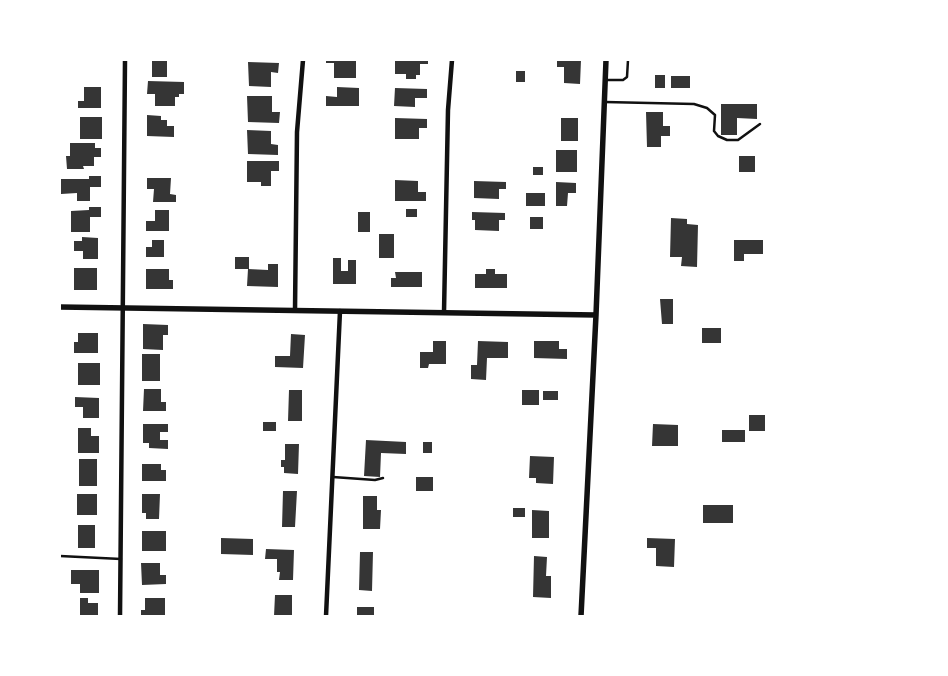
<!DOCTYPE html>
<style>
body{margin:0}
#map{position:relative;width:948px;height:676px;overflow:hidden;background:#fff;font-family:Rubik,sans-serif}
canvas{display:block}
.frame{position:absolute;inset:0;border:61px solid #fff;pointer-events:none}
</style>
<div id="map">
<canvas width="948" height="676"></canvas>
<div class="frame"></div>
</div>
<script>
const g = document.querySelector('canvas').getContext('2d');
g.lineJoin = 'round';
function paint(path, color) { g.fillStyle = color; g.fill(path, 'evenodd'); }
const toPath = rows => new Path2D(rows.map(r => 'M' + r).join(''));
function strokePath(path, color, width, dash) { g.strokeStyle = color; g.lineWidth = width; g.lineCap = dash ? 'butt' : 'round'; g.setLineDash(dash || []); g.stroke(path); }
paint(toPath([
 [152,60,167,60,167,77,152,77],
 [326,60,356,60,356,78,334,78,334,63,326,63],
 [395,60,428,60,428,64,420,64,420,75,416,75,416,79,406,79,406,74,395,74],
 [557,60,581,60,580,84,564,83,564,67,557,67],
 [248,62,279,63,278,73,271,72,271,87,249,86],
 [516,71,525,71,525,82,516,82],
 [655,75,665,75,665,88,655,88],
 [671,76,690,76,690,88,671,88],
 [148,81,184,82,184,94,179,94,179,97,175,97,175,106,155,106,155,94,147,94],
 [84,87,101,87,101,108,78,108,78,101,84,101],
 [337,87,359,88,359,106,326,106,326,96,337,97],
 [395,88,427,89,427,98,415,98,415,107,394,106],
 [247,96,272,96,272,112,280,112,279,123,248,122],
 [721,104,757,104,757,119,737,118,737,135,721,135],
 [646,112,663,112,663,126,670,126,670,136,661,136,661,147,647,147],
 [147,115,161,116,161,120,167,120,167,126,174,126,174,137,147,136],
 [80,117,102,117,102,139,80,139],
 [395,118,427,119,427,128,419,128,419,139,395,139],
 [561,118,578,118,578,141,561,141],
 [247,130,271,131,271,144,278,145,278,155,248,154],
 [70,143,95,143,95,148,101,148,101,157,94,157,94,166,83,166,84,169,67,169,66,156,70,156],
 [556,150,577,150,577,172,556,172],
 [739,156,755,156,755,172,739,172],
 [247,161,279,161,279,171,271,171,271,186,261,186,261,182,247,182],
 [533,167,543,167,543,175,533,175],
 [89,176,101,176,101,187,90,187,90,201,77,201,77,193,61,194,61,179,89,179],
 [147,178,171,178,170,194,176,195,176,202,153,202,154,189,147,189],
 [395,180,418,181,418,192,426,192,426,201,395,201],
 [474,181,506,182,506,189,499,189,499,199,474,198],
 [556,182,576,183,576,193,568,193,567,206,556,206],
 [526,193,545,193,545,206,526,206],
 [89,207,101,207,101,217,90,217,90,232,71,232,71,211,89,210],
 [406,209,417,209,417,217,406,217],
 [155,210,169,210,169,231,146,231,146,221,155,221],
 [358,212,370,212,370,232,358,232],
 [472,212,505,213,505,220,499,220,499,231,475,230,475,220,472,220],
 [530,217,543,217,543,229,530,229],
 [671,218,687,219,687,224,698,225,697,267,681,266,682,257,670,257],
 [379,234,394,234,394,258,379,258],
 [82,237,98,238,98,259,83,259,83,251,74,251,74,241,82,241],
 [152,240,164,240,164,257,146,257,146,247,152,247],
 [734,240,763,240,763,254,744,254,744,261,734,261],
 [235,257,249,257,249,269,235,269],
 [333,258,341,258,341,271,348,271,348,260,356,260,356,284,333,284],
 [268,264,278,264,278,287,247,286,248,269,268,270],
 [74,268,97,268,97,290,74,290],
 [146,269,169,269,169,280,173,280,173,289,146,289],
 [486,269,495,269,495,274,507,274,507,288,475,288,475,274,486,274],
 [395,272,422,272,422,287,391,287,391,278,396,278],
 [660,299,673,299,673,324,662,324],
 [143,324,168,325,168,335,163,335,163,350,143,349],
 [702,328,721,328,721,343,702,343],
 [78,333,98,333,98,353,74,353,74,342,78,342],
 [291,334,305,335,303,368,275,367,275,356,290,356],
 [433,341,446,341,446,364,429,364,428,368,420,368,420,352,433,352],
 [478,341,508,342,508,358,487,358,486,380,471,379,471,365,477,365],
 [534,341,559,341,559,349,567,349,567,359,534,358],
 [142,354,160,354,160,381,142,381],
 [78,363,100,363,100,385,78,385],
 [144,389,161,389,161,402,166,402,166,411,143,411],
 [289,390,302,390,302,421,288,421],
 [522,390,539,390,539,405,522,405],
 [543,391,558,391,558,400,543,400],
 [75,397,99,398,99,418,83,418,83,407,75,407],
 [749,415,765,415,765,431,749,431],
 [263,422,276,422,276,431,263,431],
 [143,424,168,424,168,432,160,432,160,440,168,440,168,449,149,448,149,443,143,443],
 [653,424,678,425,678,446,652,446],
 [78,428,91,428,91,436,99,436,99,453,78,453],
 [722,430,745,430,745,442,722,442],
 [366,440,406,442,406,454,381,453,380,477,364,476],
 [423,442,432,442,432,453,423,453],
 [285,444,299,444,298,474,284,473,284,467,281,467,281,460,285,460],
 [530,456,554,457,553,484,536,483,536,478,529,478],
 [79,459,97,459,97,486,79,486],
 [142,464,161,464,161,470,166,470,166,481,142,481],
 [416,477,433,477,433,491,416,491],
 [283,491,297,491,295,527,282,527],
 [77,494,97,494,97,515,77,515],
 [142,494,160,494,159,519,146,519,146,513,142,513],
 [363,496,377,496,377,510,381,510,380,529,363,529],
 [703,505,733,505,733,523,703,523],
 [513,508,525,508,525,517,513,517],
 [532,510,549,511,549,538,532,538],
 [78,525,95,525,95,548,78,548],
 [142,531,166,531,166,551,142,551],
 [221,538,253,539,253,555,221,554],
 [647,538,675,539,674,567,656,566,656,548,647,548],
 [266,549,294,550,293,580,279,580,280,572,277,572,277,559,265,559],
 [360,552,373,552,372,591,359,590],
 [534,556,547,557,546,576,551,576,551,598,533,597],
 [141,563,160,563,160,575,166,575,166,584,142,585],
 [71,570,99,570,99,593,80,593,80,584,71,584],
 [275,595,292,595,292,616,274,616],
 [80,598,88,598,88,603,98,603,98,616,80,616],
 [145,598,165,598,165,616,141,616,141,610,145,610],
 [357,607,374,607,374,616,357,616]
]), '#353535');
strokePath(toPath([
 [607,80,623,80,627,77,628,60],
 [605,102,694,104,707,108,715,115,714,131,718,136,727,140,738,140,760,124],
 [333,477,375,480,383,478],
 [60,556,121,559]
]), '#111', 2.5);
strokePath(toPath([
 [295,310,297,132,303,60],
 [444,312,448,110,452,60],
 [120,616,125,60],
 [326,616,340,311]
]), '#111', 4.5);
strokePath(toPath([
 [60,307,596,315],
 [581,616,596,315,606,60]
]), '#111', 5.5);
</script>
